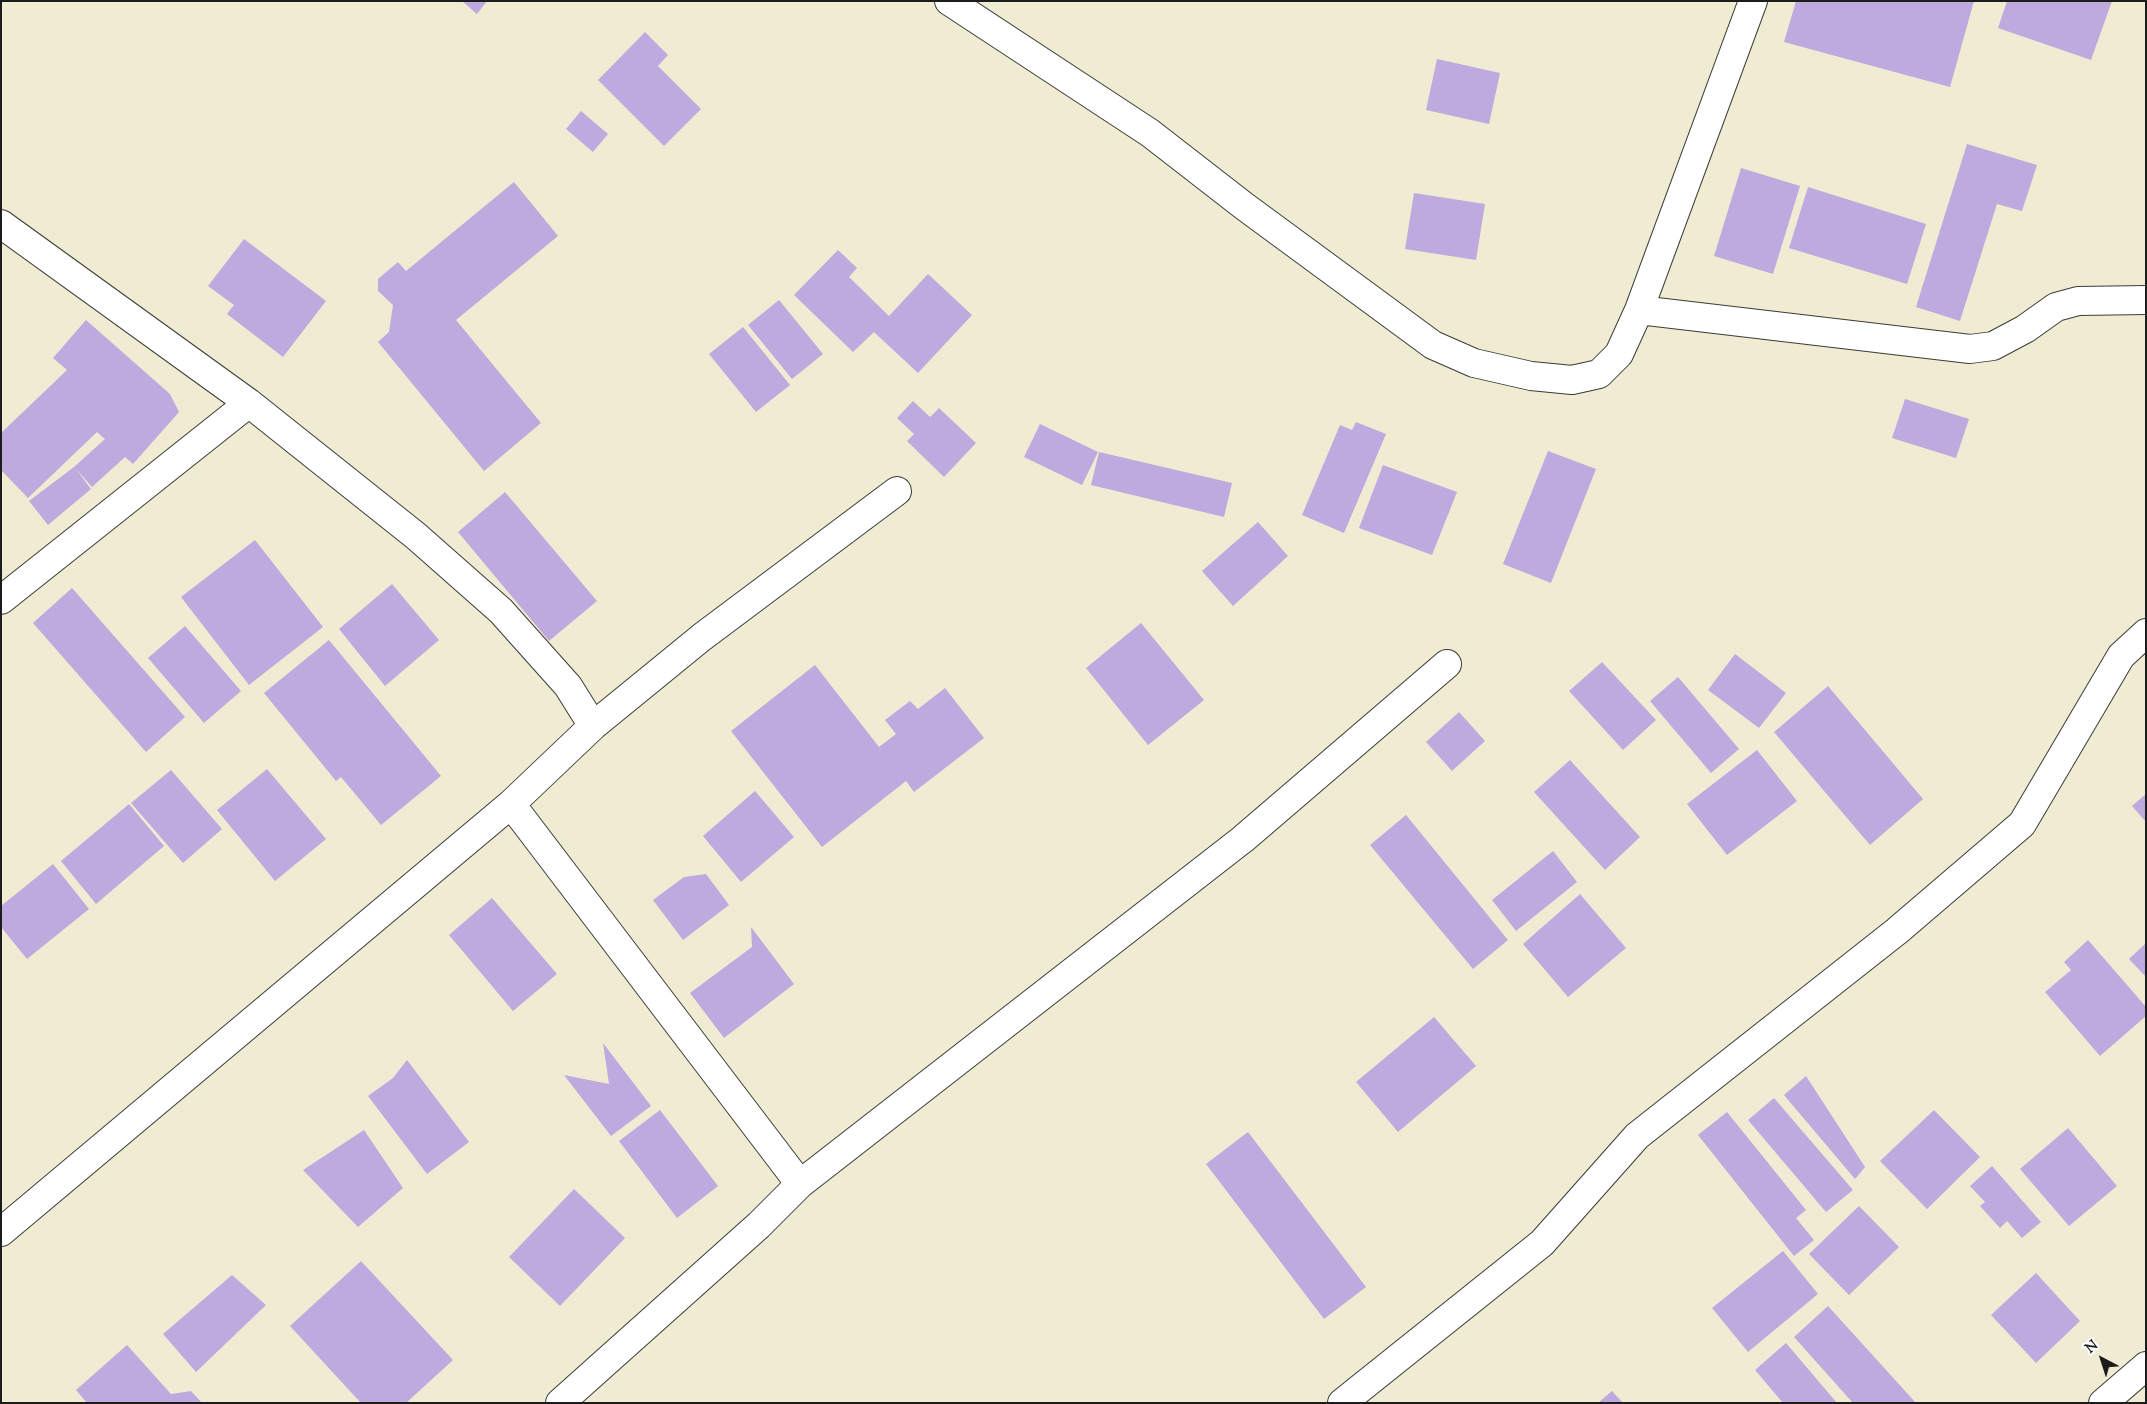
<!DOCTYPE html>
<style>
body{margin:0}
#map{position:relative;width:2147px;height:1404px;overflow:hidden;background:#f0ebd3;font-family:"Sorts Mill Goudy",serif}
canvas{display:block}
.frame{position:absolute;inset:0;border:2px solid #1c1c1c;pointer-events:none}
.north{position:absolute;left:2077px;top:1334px;width:50px;height:50px;-webkit-text-stroke:4px #fff;paint-order:stroke;rotate:320deg;font-size:14px;font-weight:700;line-height:20px;text-align:center;color:#1c1c1c}
.north::after{content:'';display:block;margin:auto;width:18px;height:22px;background:#1c1c1c;clip-path:polygon(50% 0,100% 100%,50% 72%,0 100%)}
</style>
<div id="map">
<canvas width="2147" height="1404"></canvas>
<div class="frame"></div>
<div class="north">N</div>
</div>
<script>
const g = document.querySelector('canvas').getContext('2d');
g.lineJoin = 'round';
function paint(path, color) { g.fillStyle = color; g.fill(path, 'evenodd'); }
const toPath = rows => new Path2D(rows.map(r => 'M' + r).join(''));
function strokePath(path, color, width, dash) { g.strokeStyle = color; g.lineWidth = width; g.lineCap = dash ? 'butt' : 'round'; g.setLineDash(dash || []); g.stroke(path); }
paint(toPath([
 [462,1,487,1,477,14],
 [1796,1,1974,1,1950,87,1784,42],
 [2007,1,2112,1,2091,60,1998,28],
 [645,32,668,55,658,66,701,109,664,146,598,80],
 [1437,59,1500,73,1489,124,1426,110],
 [581,111,608,134,593,152,566,129],
 [1967,144,2037,165,2022,211,1997,204,1960,321,1916,307],
 [1741,168,1800,186,1773,274,1714,256],
 [514,182,558,236,456,320,541,423,484,471,378,342,389,332,393,305,378,291,378,279,398,262,406,271],
 [1808,187,1926,224,1907,284,1789,248],
 [1414,193,1485,204,1476,260,1405,249],
 [244,239,326,301,283,357,227,314,234,305,208,286],
 [838,250,857,268,849,277,889,316,928,274,972,315,918,373,874,332,853,352,794,295],
 [779,300,823,354,792,379,748,325],
 [86,320,170,394,179,412,133,464,125,457,92,487,76,469,91,489,48,525,29,501,74,467,105,439,97,432,28,498,1,470,1,433,67,370,53,358],
 [743,327,790,385,756,412,709,354],
 [1905,399,1969,419,1956,458,1892,438],
 [913,401,930,417,939,408,976,443,944,477,907,441,914,434,897,418],
 [1356,422,1386,434,1344,533,1302,515,1340,425,1352,430],
 [1040,424,1098,452,1082,485,1024,457],
 [1548,451,1596,469,1551,583,1503,564],
 [1099,452,1232,483,1224,517,1091,485],
 [1383,465,1457,492,1432,555,1359,528],
 [505,492,597,601,549,641,458,532],
 [1258,522,1288,556,1233,606,1202,571],
 [255,540,323,627,249,685,181,597],
 [392,584,439,640,385,686,339,629],
 [72,588,185,717,146,752,33,623],
 [1141,623,1204,700,1148,745,1086,668],
 [185,626,241,691,204,723,148,658],
 [329,640,441,776,381,825,341,777,336,781,264,693],
 [1735,654,1786,693,1759,728,1708,690],
 [1602,662,1656,720,1623,750,1569,691],
 [815,665,879,747,896,734,885,720,910,701,918,709,945,688,984,738,914,792,906,781,822,847,731,731],
 [1678,677,1739,749,1711,773,1650,701],
 [1828,686,1923,799,1870,845,1774,732],
 [1459,712,1485,741,1452,771,1426,742],
 [1757,750,1797,801,1727,855,1687,804],
 [1570,760,1640,837,1605,870,1534,792],
 [267,769,326,839,275,881,217,810],
 [171,770,222,829,183,863,131,803],
 [755,791,794,837,741,882,703,836],
 [2146,794,2146,822,2132,806],
 [129,804,164,846,96,904,61,861],
 [1406,815,1508,940,1473,969,1370,845],
 [1553,851,1577,882,1516,931,1492,900],
 [53,864,89,909,27,959,1,927,1,906],
 [706,874,729,905,683,940,653,900,684,877],
 [1580,894,1626,948,1568,997,1523,944],
 [492,898,557,974,513,1011,449,935],
 [751,927,794,984,724,1038,690,993,752,947],
 [2088,940,2146,1007,2146,1016,2100,1056,2045,992,2071,970,2064,962],
 [2146,943,2146,977,2129,959],
 [1434,1017,1476,1066,1398,1132,1356,1082],
 [603,1043,651,1106,611,1136,564,1075,609,1084],
 [407,1060,469,1142,427,1174,368,1096,393,1078],
 [1806,1076,1865,1167,1855,1179,1784,1095],
 [1774,1098,1853,1190,1826,1212,1748,1120],
 [660,1110,718,1186,677,1218,619,1141],
 [1934,1110,1980,1157,1927,1209,1880,1161],
 [1727,1112,1806,1210,1796,1218,1814,1240,1794,1256,1698,1135],
 [2068,1128,2117,1186,2069,1226,2020,1169],
 [364,1130,403,1188,358,1227,303,1170],
 [1248,1132,1366,1287,1324,1319,1206,1164],
 [1992,1166,2041,1222,2022,1238,2007,1221,2000,1228,1980,1206,1985,1202,1970,1186],
 [574,1189,625,1238,560,1306,509,1257],
 [1859,1206,1899,1247,1849,1295,1809,1254],
 [1783,1251,1818,1294,1748,1352,1712,1308],
 [361,1261,453,1360,406,1403,361,1403,290,1326],
 [2036,1273,2080,1321,2036,1363,1991,1315],
 [232,1275,266,1305,196,1372,163,1334],
 [1828,1306,1916,1403,1853,1403,1794,1337],
 [1786,1343,1837,1403,1783,1403,1755,1370],
 [127,1345,171,1394,191,1391,202,1403,87,1403,76,1390],
 [1612,1391,1623,1403,1598,1403]
]), '#beaade');
const street = toPath([
 [949,1,1150,133,1244,206,1433,345,1474,363,1531,376,1572,380,1599,374,1619,354,1639,310,1753,1],
 [1,224,249,403,416,536,501,611,568,686,593,726],
 [1639,310,1970,349,1993,346,2025,329,2056,307,2078,301,2146,300],
 [1,600,249,403],
 [511,804,800,1184,759,1225,560,1403],
 [800,1184,1243,839,1447,664],
 [1,1232,511,804,593,726,702,637,897,491],
 [1342,1403,1542,1243,1637,1136,1897,931,2022,824,2121,656,2146,633],
 [2103,1403,2146,1366]
]);
strokePath(street, '#3c3b37', 30);
strokePath(street, '#fff', 28);
</script>
